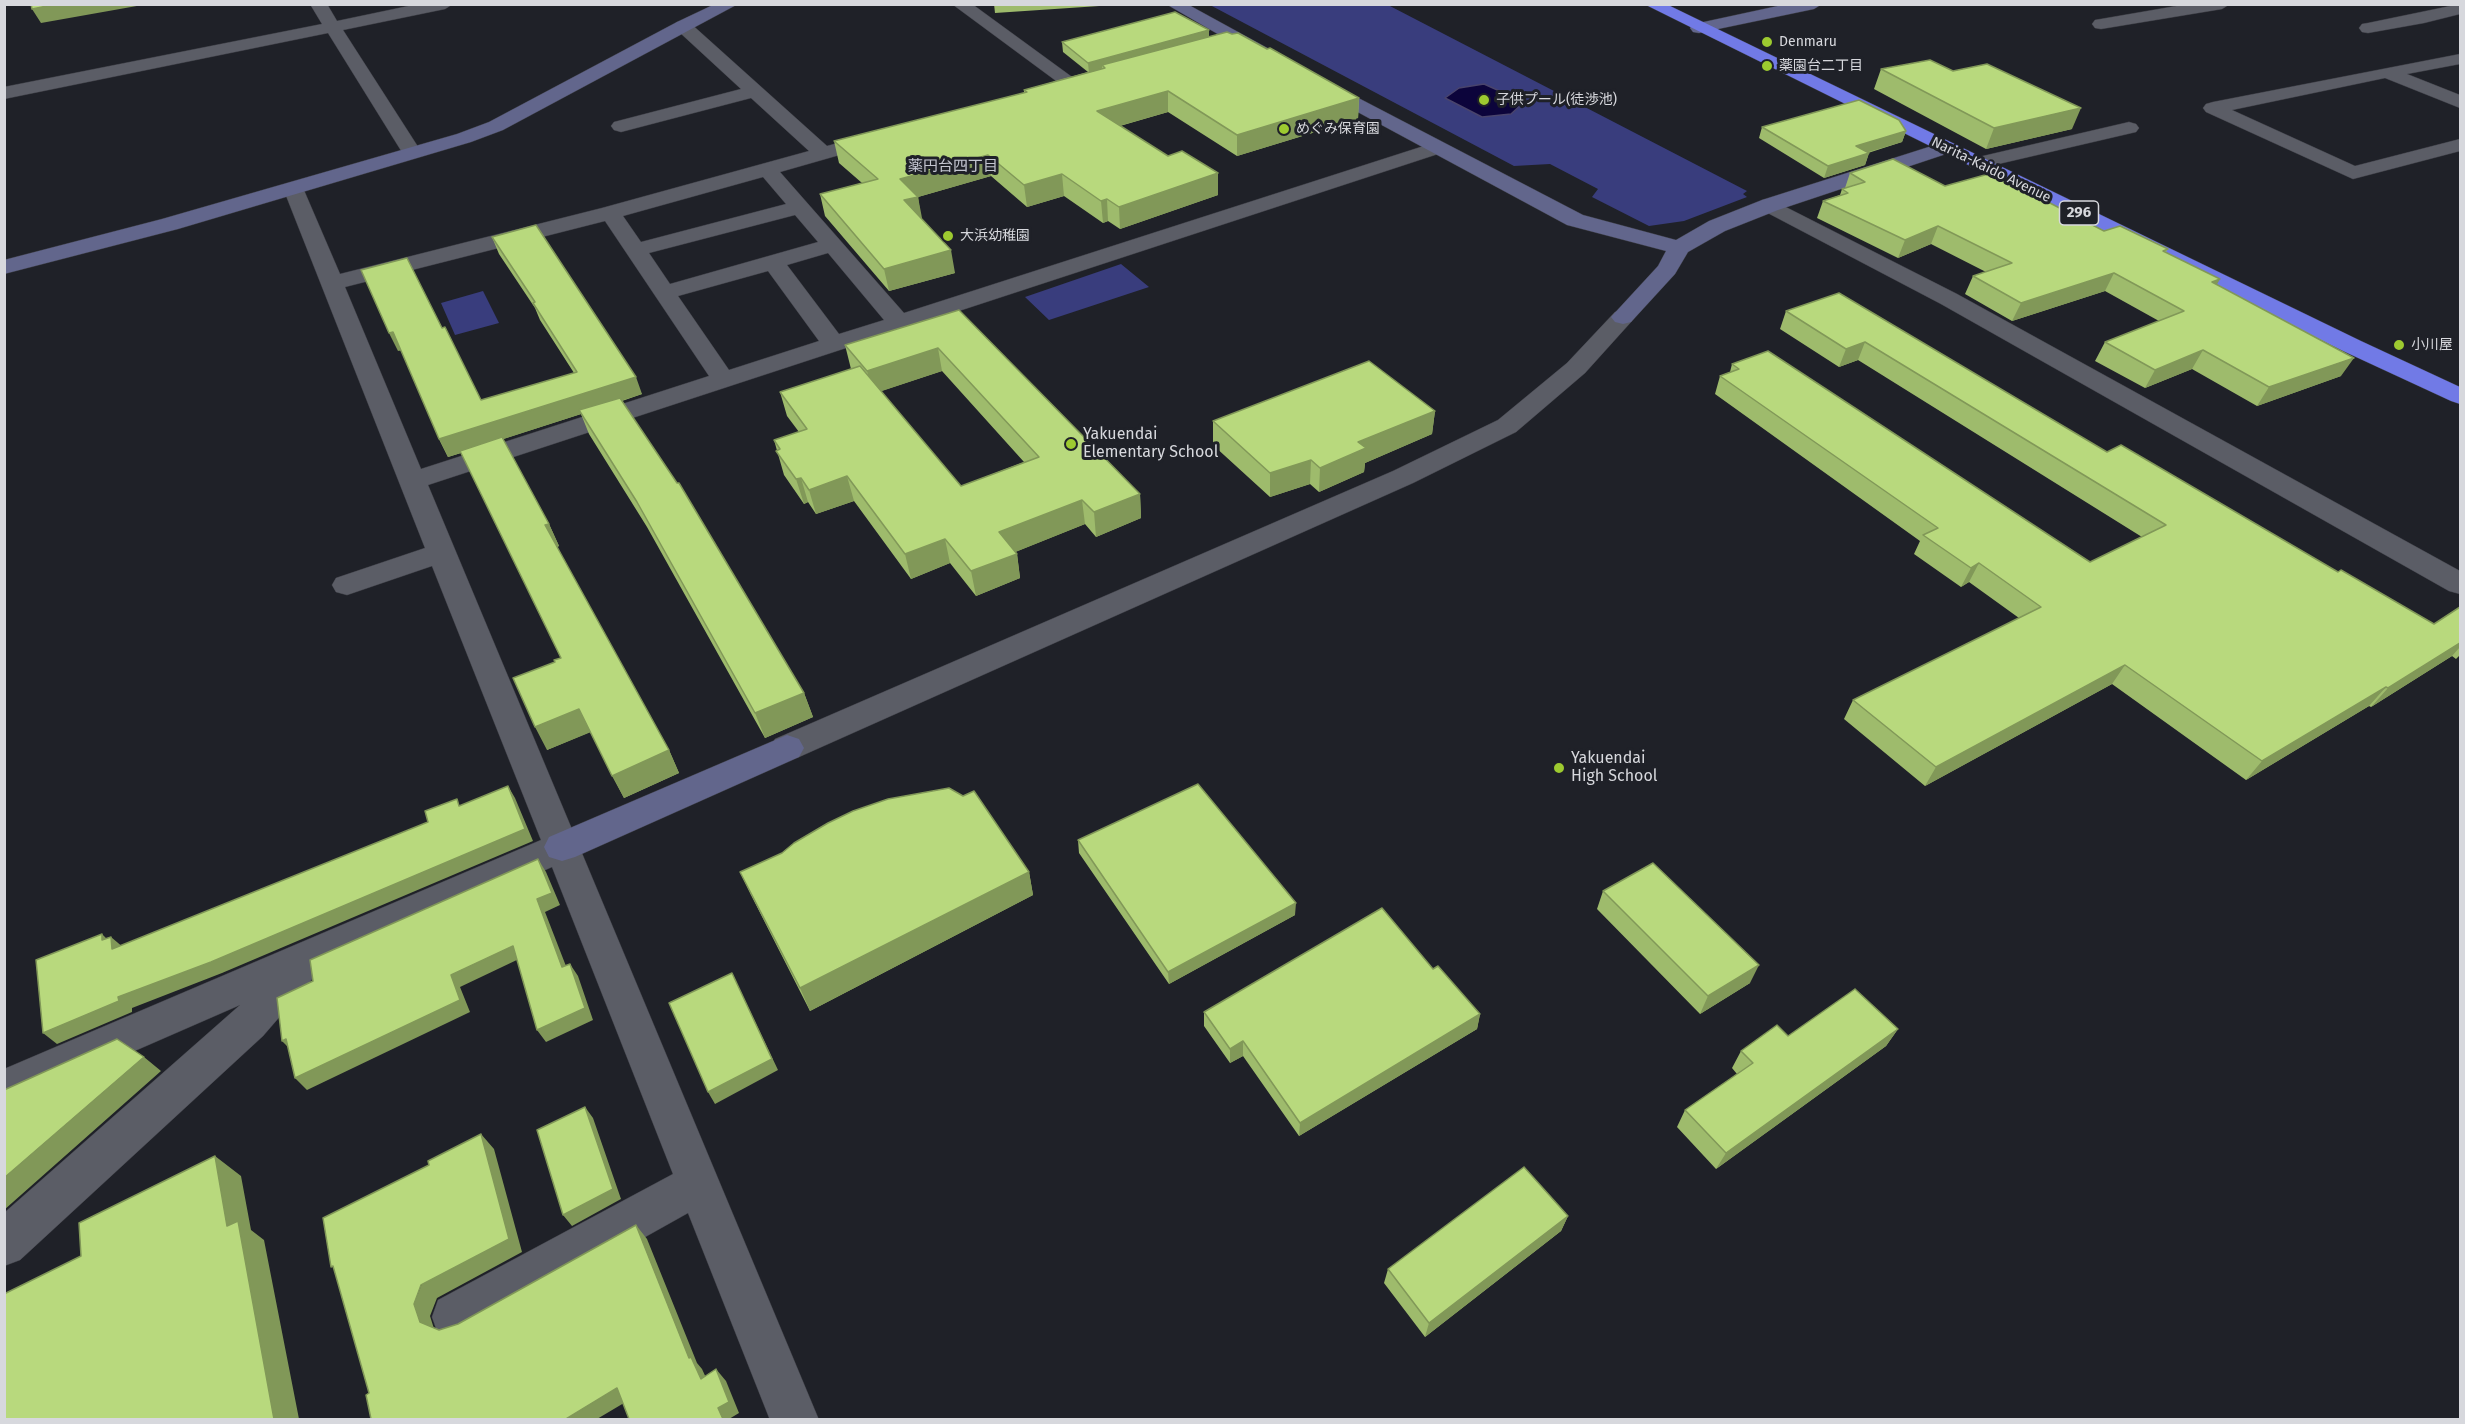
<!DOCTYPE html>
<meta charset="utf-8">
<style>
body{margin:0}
#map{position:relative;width:2465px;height:1424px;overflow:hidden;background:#1f2128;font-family:"Fira Sans",sans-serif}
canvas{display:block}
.frame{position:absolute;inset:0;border:6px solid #d7d8dd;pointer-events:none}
</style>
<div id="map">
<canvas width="2465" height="1424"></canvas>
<div class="frame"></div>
</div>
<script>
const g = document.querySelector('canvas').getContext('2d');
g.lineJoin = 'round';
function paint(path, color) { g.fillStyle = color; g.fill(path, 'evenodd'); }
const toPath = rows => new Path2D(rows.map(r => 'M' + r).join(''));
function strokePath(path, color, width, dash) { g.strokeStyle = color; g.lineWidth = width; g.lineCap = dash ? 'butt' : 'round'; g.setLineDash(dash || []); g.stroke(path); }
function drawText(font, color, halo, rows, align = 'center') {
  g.font = font + ' "Fira Sans","Noto Sans JP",sans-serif'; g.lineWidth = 6; g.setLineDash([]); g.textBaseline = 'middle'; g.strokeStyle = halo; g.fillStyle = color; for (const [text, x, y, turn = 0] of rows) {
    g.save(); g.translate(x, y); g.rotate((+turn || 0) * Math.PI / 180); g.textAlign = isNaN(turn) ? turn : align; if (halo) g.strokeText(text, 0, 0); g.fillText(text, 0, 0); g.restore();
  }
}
paint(toPath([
 [1210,5,1388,5,1747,191,1743,194,1747,197,1684,221,1649,226,1592,197,1598,189,1550,164,1514,166],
 [1121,264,1149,287,1049,320,1025,297],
 [483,291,499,323,455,335,441,303]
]), '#393d7d');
const water = toPath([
 [1484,84,1524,102,1511,114,1482,117,1445,98,1459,88,1484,84]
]);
paint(water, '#0c043b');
strokePath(water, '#49446c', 1.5);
const street = toPath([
 [310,4,327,4,337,21,418,4,453,4,445,9,343,30,422,153,419,157,405,157,328,33,4,99,4,87,322,24,310,4],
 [952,4,972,4,1083,85,1081,89,1067,89,952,4],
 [2188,4,2230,4,2222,9,2101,29,2095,28,2092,24,2095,20,2101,19,2188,4],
 [2460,4,2460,14,2424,23,2368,33,2362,32,2359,28,2362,24,2368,23,2460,4],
 [683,21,689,22,827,146,878,132,885,134,888,138,885,142,780,172,904,313,1430,144,1444,144,1447,148,1444,152,428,485,819,1420,770,1420,688,1213,472,1334,455,1340,438,1334,432,1317,438,1300,673,1174,552,867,320,970,263,1036,20,1260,4,1266,4,1213,240,1005,4,1108,4,1069,541,840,432,566,347,595,336,592,332,585,336,578,425,548,283,188,286,184,293,182,300,184,303,188,340,274,602,208,809,151,751,98,621,132,614,130,611,126,614,122,741,89,677,30,674,26,677,22,683,21],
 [763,177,786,204,641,242,623,216,763,177],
 [795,215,818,242,670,284,649,253,795,215],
 [605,221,709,376,421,469,345,287,605,221],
 [828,253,884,320,839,334,787,265,828,253],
 [768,271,819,341,729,370,678,296,768,271],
 [2460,54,2460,64,2407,74,2460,95,2460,108,2385,78,2232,110,2355,166,2460,139,2460,151,2353,179,2206,112,2203,108,2206,104,2213,102,2460,54],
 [2129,122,2136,124,2139,128,2136,132,1977,169,1970,167,1967,163,1970,159,2129,122],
 [1770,199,1957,294,2460,571,2460,594,2449,591,1941,304,1762,210,1759,205,1762,200,1770,199],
 [1623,310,1631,312,1635,317,1631,322,1585,373,1516,432,1413,483,799,757,787,761,775,757,770,748,775,739,1393,471,1498,420,1567,363,1615,312,1623,310]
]);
const secondary = toPath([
 [715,4,738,4,503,130,471,142,178,229,4,274,4,260,162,219,457,134,489,122,677,22,715,4],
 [1166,4,1187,4,1271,50,1274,54,1271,58,1259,58,1166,4],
 [1787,4,1822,4,1814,9,1699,33,1693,32,1690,28,1693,24,1699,23,1787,4],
 [1320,78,1583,215,1676,240,1709,221,1762,200,1938,144,1945,142,1952,144,1955,148,1952,152,1778,210,1725,231,1688,252,1675,274,1631,322,1623,324,1615,322,1611,317,1658,266,1666,251,1567,225,1313,88,1311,84,1313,80,1320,78],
 [787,735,799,739,804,748,799,757,575,857,562,861,549,857,544,847,549,837,787,735]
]);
const highway = toPath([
 [1644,4,1666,4,2361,341,2460,387,2460,404,2451,401,2343,351,1644,4]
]);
strokePath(street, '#3a3b42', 1);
strokePath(secondary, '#3a3b42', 1);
strokePath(highway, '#3a3b42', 1);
paint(street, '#5b5d66');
paint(secondary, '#62668c');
paint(highway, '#717ae6');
paint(toPath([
 [994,4,1129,4,995,13],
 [1232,34,1267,49,1359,98,1358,119,1237,156,1168,112,1120,126,1168,156,1218,173,1218,195,1120,229,1108,221,1103,223,1064,196,1027,207,991,176,918,197,921,219,955,273,889,291,825,216,820,194,862,183,839,163,834,141,1024,93,1024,90,1088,72,1063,52,1062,42,1209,37],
 [1881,69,1953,71,2072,129,1986,149,1874,89],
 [1762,127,1906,131,1902,142,1868,153,1869,153,1865,165,1824,178,1759,138],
 [1850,173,1945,186,2168,249,2166,252,2217,285,2341,376,2257,406,2192,369,2145,388,2095,361,2105,342,2159,321,2105,291,2012,321,1965,294,1973,276,1986,272,1931,244,1898,258,1817,218,1823,201,1840,195,1842,189,1845,188],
 [492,237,642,394,622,401,804,693,813,717,765,738,647,527,589,434,581,414,503,439,549,524,559,546,557,547,669,750,679,773,624,798,590,732,547,750,555,662,561,658,461,453,448,457,439,439,401,350,398,351,442,328,481,400,574,373,540,320,535,308,499,254],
 [1839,293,2107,452,2338,572,2434,624,2460,607,2460,655,2456,659,2452,656,2371,707,2369,706,2246,780,2112,684,1925,786,1844,719,1853,700,2019,618,1969,582,1961,587,1914,554,1920,541,1715,394,1720,376,1730,372,1732,364,2090,562,2142,537,1858,360,1839,367,1780,329,1786,311],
 [959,310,1140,494,1141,518,1096,537,1085,524,1015,552,1017,554,1020,578,976,596,950,563,911,579,854,501,816,514,808,502,804,504,784,475,774,440,799,432,787,416,780,392,851,369,845,345],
 [942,371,1024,462,961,486,881,391],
 [1435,411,1432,434,1365,463,1364,472,1319,492,1310,484,1270,497,1213,445,1213,421],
 [1078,840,1295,915,1169,984,1079,853],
 [740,872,1029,872,1033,895,810,1011,751,895],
 [1603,891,1750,983,1700,1014,1597,909],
 [1433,969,1480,1014,1477,1029,1299,1136,1243,1056,1230,1063,1204,1026,1204,1012],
 [1898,1029,1886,1046,1716,1169,1677,1127,1685,1110,1737,1074,1732,1068,1741,1051,1788,1036],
 [1568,1216,1561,1231,1425,1337,1384,1283,1388,1269]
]), '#9ebb6c');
paint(toPath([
 [57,4,148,4,41,23,32,9],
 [1209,30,1209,41,1105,68,1102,65,1102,70,1089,73,1088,63],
 [1168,91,1168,112,1098,132,1097,111],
 [1359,98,1358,119,1237,156,1237,135],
 [2081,108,2072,129,1986,149,1994,128],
 [1906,131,1902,142,1852,157,1856,146],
 [1869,153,1865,165,1824,178,1828,166],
 [988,155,991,176,918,197,922,218,908,222,900,179],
 [1218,173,1218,195,1120,229,1119,207],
 [1062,174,1064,196,1027,207,1024,185],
 [1107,199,1108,221,1103,223,1101,201],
 [1938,226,1931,244,1898,258,1905,240],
 [951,250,955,273,889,291,884,269],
 [2114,273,2105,291,2012,321,2021,303],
 [2220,279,2210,297,2212,282],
 [393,332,402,350,398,351,389,333],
 [1865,342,1858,360,1839,367,1846,349],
 [938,348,942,371,873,394,867,371],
 [2203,350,2192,369,2145,388,2155,370],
 [2354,358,2341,376,2257,406,2269,387],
 [636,377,642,394,581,414,579,410,581,414,448,457,439,439],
 [1435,411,1432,434,1365,463,1364,472,1319,492,1320,468,1358,442],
 [1311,460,1310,484,1270,497,1270,473],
 [847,476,854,501,816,514,809,490],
 [801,478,808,502,804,504,796,479],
 [1140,494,1141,518,1096,537,1094,512],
 [1082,500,1085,524,1003,557,999,532],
 [549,524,559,546,555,548,545,525],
 [945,539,950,563,911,579,905,554],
 [1017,554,1020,578,976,596,971,571],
 [1979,563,1969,582,1961,587,1971,568],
 [2460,643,2460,647,2452,656,2371,707,2388,688],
 [2125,665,2112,684,1925,786,1936,767],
 [2386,687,2369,706,2246,780,2262,761],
 [804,693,813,717,765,738,755,713],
 [579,709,591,732,547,750,535,727],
 [669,750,679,773,624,798,612,776],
 [508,786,515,798,533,841,222,973,132,1008,132,1012,57,1044,43,1033,118,997],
 [538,859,546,872,560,905,545,912,571,979,562,967,537,899],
 [1029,872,1033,895,810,1011,800,988],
 [1296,903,1295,915,1169,984,1168,972],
 [102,934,111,943,111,937,124,948,125,960,102,940],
 [513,946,521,958,460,987,470,1012,307,1090,295,1078,451,975],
 [570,964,578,976,593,1020,546,1042,537,1030],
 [1759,965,1750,983,1700,1014,1708,996],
 [732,973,778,1070,715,1104,708,1092],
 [1480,1014,1477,1029,1299,1136,1300,1123],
 [1898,1029,1886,1046,1716,1169,1726,1153],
 [286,1039,294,1053,282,1041],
 [1243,1041,1243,1056,1230,1063,1230,1049],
 [144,1057,161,1071,4,1210,4,1178],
 [585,1107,593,1118,621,1199,572,1226,563,1215],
 [481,1134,494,1149,522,1252,437,1298,430,1316,436,1335,420,1322,414,1304],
 [215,1156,241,1176,251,1230,264,1240,299,1419,274,1419,227,1226],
 [1568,1216,1561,1231,1425,1337,1429,1323],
 [636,1225,647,1239,697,1363,702,1369,712,1391,701,1379,689,1358],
 [716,1369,726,1381,739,1413,729,1419,723,1419,718,1408],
 [617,1388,629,1400,597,1419,566,1419]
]), '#819858');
const building = toPath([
 [31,4,57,4,32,9,31,4],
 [1175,12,1209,30,1088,63,1062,42,1175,12],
 [1227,32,1232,34,1238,33,1267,49,1270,48,1359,98,1237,135,1168,91,1097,111,1168,156,1182,151,1218,173,1119,207,1107,199,1101,201,1062,174,1024,185,988,155,900,179,918,197,904,200,951,250,884,269,820,194,878,179,834,141,1027,92,1024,90,1105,68,1102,65,1227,32],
 [1930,60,1953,71,1987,64,2081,108,1994,128,1881,69,1930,60],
 [1859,100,1899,120,1906,131,1856,146,1869,153,1828,166,1762,127,1859,100],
 [1893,159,1945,186,1992,173,2104,231,2120,226,2168,249,2163,251,2220,279,2212,282,2354,358,2269,387,2203,350,2155,370,2105,342,2184,311,2114,273,2021,303,1973,276,2012,263,1938,226,1905,240,1823,201,1848,193,1842,189,1865,182,1850,173,1893,159],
 [536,225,636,377,439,439,393,332,389,333,361,270,407,258,442,328,445,327,481,400,577,372,533,303,535,302,492,237,536,225],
 [1839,293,2107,452,2121,445,2338,572,2341,570,2434,624,2460,607,2460,643,2388,688,2386,687,2262,761,2125,665,1936,767,1853,700,2041,607,1979,563,1971,568,1923,535,1938,528,1720,376,1739,369,1732,364,1768,351,2090,562,2166,525,1865,342,1846,349,1786,311,1839,293],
 [959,310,1140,494,1094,512,1082,500,999,532,1017,554,971,571,945,539,905,554,847,476,809,490,801,478,796,479,776,451,780,449,774,440,807,429,780,392,860,366,961,486,1039,457,938,348,867,371,845,345,959,310],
 [1369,361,1435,411,1358,442,1366,448,1320,468,1311,460,1270,473,1213,421,1369,361],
 [620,398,677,483,679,483,804,693,755,713,637,502,579,410,620,398],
 [502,437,549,524,545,525,669,750,612,776,579,709,535,727,513,678,555,662,554,660,561,658,460,451,502,437],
 [1198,784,1296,903,1168,972,1078,840,1198,784],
 [508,786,525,829,211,962,118,997,119,1001,43,1033,36,960,102,934,102,940,111,937,112,949,428,822,425,811,457,799,459,806,508,786],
 [949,788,963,796,974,791,1029,872,800,988,740,872,782,853,794,843,828,823,853,811,888,799,949,788],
 [538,859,552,893,537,899,562,967,570,964,585,1008,537,1030,513,946,451,975,460,1000,295,1078,286,1039,282,1041,277,998,313,981,310,960,538,859],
 [1653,863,1759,965,1708,996,1603,891,1653,863],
 [1382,908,1433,969,1438,966,1480,1014,1300,1123,1243,1041,1230,1049,1204,1012,1382,908],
 [732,973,772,1059,708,1092,669,1003,732,973],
 [1855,989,1898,1029,1726,1153,1685,1110,1753,1063,1741,1051,1777,1025,1788,1036,1855,989],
 [117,1039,144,1057,4,1178,4,1090,117,1039],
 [585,1107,613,1189,563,1215,537,1130,585,1107],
 [481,1134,509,1239,421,1285,414,1304,420,1322,439,1330,458,1324,636,1225,689,1358,691,1357,701,1379,716,1369,729,1402,718,1408,723,1419,629,1419,617,1388,566,1419,371,1419,366,1395,369,1393,333,1266,331,1267,323,1218,429,1165,428,1161,481,1134],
 [215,1156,227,1226,238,1221,274,1419,4,1419,4,1294,81,1256,79,1223,215,1156],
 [1524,1167,1568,1216,1429,1323,1388,1269,1524,1167]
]);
paint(building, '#b8d97d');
strokePath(building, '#819858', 1.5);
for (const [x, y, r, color] of [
 [1767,42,6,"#9dca30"],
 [1767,66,6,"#9dca30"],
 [1484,100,6,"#9dca30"],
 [1284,129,6,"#9dca30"],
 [948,236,6,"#9dca30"],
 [2399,345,6,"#9dca30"],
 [1071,444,6,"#9dca30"],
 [1559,768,6,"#9dca30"]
]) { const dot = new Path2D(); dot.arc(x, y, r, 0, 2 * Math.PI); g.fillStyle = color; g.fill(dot); strokePath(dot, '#1f2128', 2); }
drawText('14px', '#d7d8dd', '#1f2128', [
 ["Denmaru",1779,42],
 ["薬園台二丁目",1779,66],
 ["子供プール(徒渉池)",1496,100],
 ["めぐみ保育園",1296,129],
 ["大浜幼稚園",960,236],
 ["小川屋",2411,345]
], 'left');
drawText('14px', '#d7d8dd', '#1f2128', [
 ["Narita-Kaido Avenue",1991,170,26]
]);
drawText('15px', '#c4c6d1', '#1f2128', [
 ["薬円台四丁目",953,167]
]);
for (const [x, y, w] of [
 [2079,213,39]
]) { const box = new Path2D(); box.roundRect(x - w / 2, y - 12, w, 24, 4.5); g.fillStyle = '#1f2128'; g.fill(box); strokePath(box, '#d7d8dd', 1.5); }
drawText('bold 15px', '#d7d8dd', null, [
 ["296",2079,213]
]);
drawText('16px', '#d7d8dd', '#1f2128', [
 ["Yakuendai",1083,435],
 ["Elementary School",1083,453],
 ["Yakuendai",1571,759],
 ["High School",1571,777]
], 'left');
</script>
